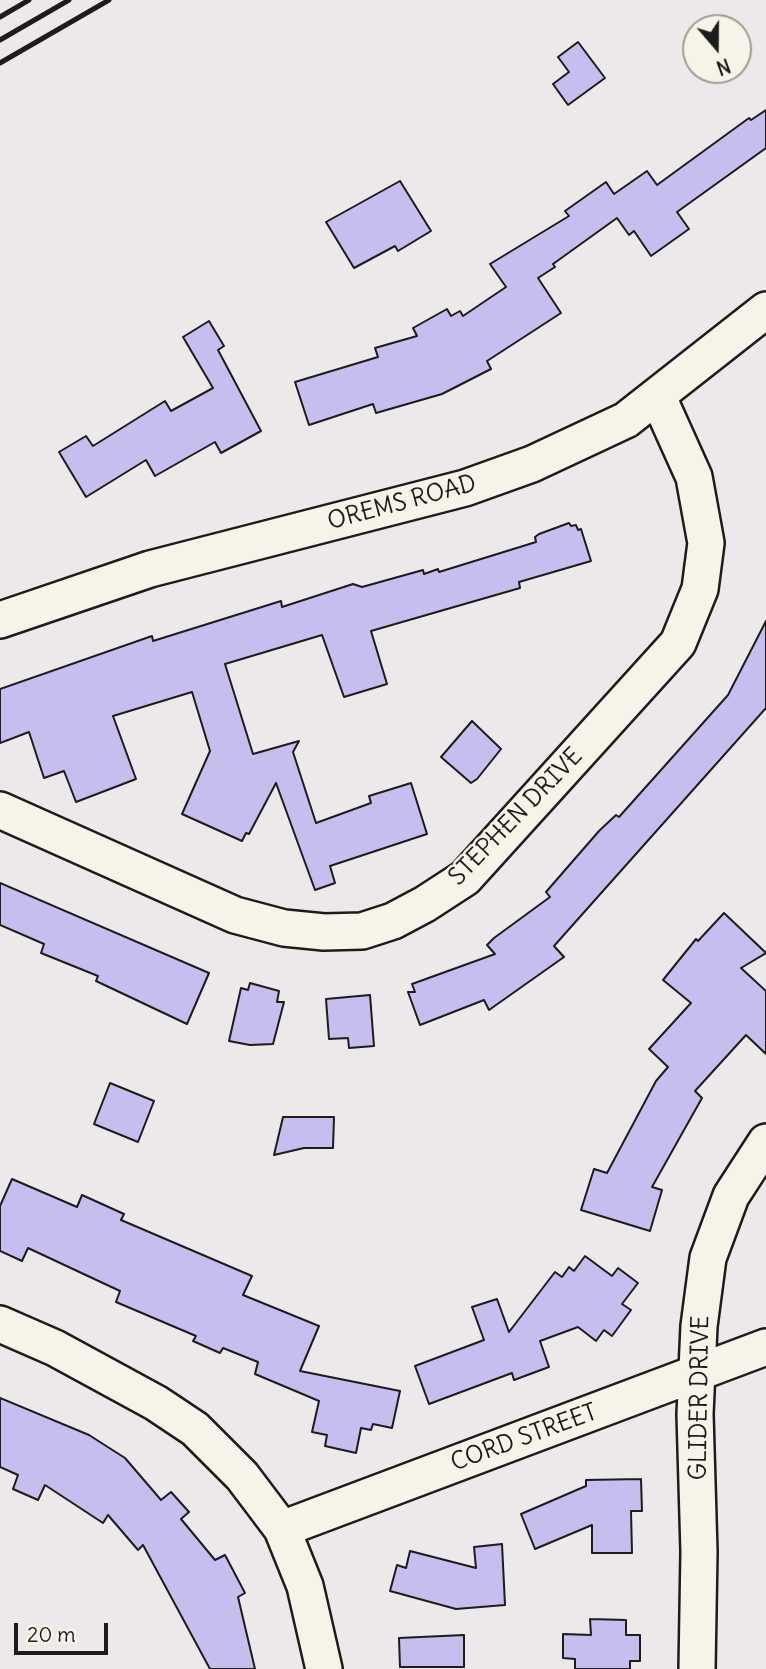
<!DOCTYPE html>
<style>
body{margin:0}
#map{position:relative;width:766px;height:1669px;overflow:hidden;background:#ede8e9;font-family:Delius,sans-serif}
canvas{display:block}
.north{position:absolute;left:682px;top:14px;width:70px;height:70px;box-sizing:border-box;background:#f7f3e8;border:2px solid #9f9d96;border-radius:50%;rotate:160deg;font-size:19px;font-weight:700;line-height:28px;text-align:center;color:#1c1c1c}
.north::after{content:'';display:block;margin:auto;width:24px;height:32px;background:#1c1c1c;clip-path:polygon(50% 0,100% 100%,50% 72%,0 100%)}
.scale{position:absolute;left:14px;top:1623px;width:94px;height:32px;box-sizing:border-box;border:4px solid #1c1c1c;border-top:0;padding-left:9px;font-size:21px;line-height:24px;white-space:nowrap;color:#1c1c1c;-webkit-text-stroke:5px #f7f3e8;paint-order:stroke}
</style>
<div id="map">
<canvas width="766" height="1669"></canvas>
<div class="north">N</div>
<div class="scale">20 m</div>
</div>
<script>
const g = document.querySelector('canvas').getContext('2d');
g.lineJoin = 'round';
function paint(path, color) { g.fillStyle = color; g.fill(path, 'evenodd'); }
const toPath = rows => new Path2D(rows.map(r => 'M' + r).join(''));
function strokePath(path, color, width, dash) { g.strokeStyle = color; g.lineWidth = width; g.lineCap = dash ? 'butt' : 'round'; g.setLineDash(dash || []); g.stroke(path); }
function drawText(font, color, halo, rows, align = 'center') {
  g.font = font + ' Delius,sans-serif'; g.lineWidth = 5; g.setLineDash([]); g.textBaseline = 'middle'; g.strokeStyle = halo; g.fillStyle = color; for (const [text, x, y, turn = 0] of rows) {
    g.save(); g.translate(x, y); g.rotate((+turn || 0) * Math.PI / 180); g.textAlign = isNaN(turn) ? turn : align; if (halo) g.strokeText(text, 0, 0); g.fillText(text, 0, 0); g.restore();
  }
}
const building = toPath([
 [578,42,605,78,568,105,553,84,569,72,558,57,578,42],
 [766,110,766,148,677,212,689,229,651,256,634,231,629,235,617,218,553,264,555,267,538,278,561,313,487,361,491,369,442,394,376,413,373,404,309,425,295,382,378,357,375,348,417,336,413,328,447,309,451,316,460,311,463,316,506,287,490,264,569,216,565,211,606,182,614,194,647,171,657,185,749,118,751,120,766,110],
 [400,181,431,231,398,251,395,246,354,268,326,222,400,181],
 [209,321,224,346,218,350,261,431,221,453,215,442,155,476,146,460,86,497,59,452,86,436,93,446,165,401,171,411,213,388,183,337,209,321],
 [569,523,571,526,576,525,578,530,581,529,591,561,519,582,520,588,371,631,387,684,344,697,322,635,225,664,253,754,299,741,293,752,316,823,371,803,369,796,411,783,427,834,330,866,335,883,315,890,276,783,249,834,246,833,242,841,182,814,210,751,192,692,113,716,136,779,76,802,64,771,44,778,29,732,0,743,0,689,152,636,153,641,281,601,282,607,353,584,362,587,423,570,424,574,438,569,439,572,536,542,535,537,539,534,569,523],
 [766,621,766,708,554,946,564,957,489,1010,484,1000,420,1025,408,992,415,992,412,984,495,954,487,945,494,938,550,897,546,892,599,831,616,815,619,817,728,695,766,621],
 [472,721,501,749,477,779,471,783,441,757,472,721],
 [0,883,209,973,187,1024,96,981,98,976,41,953,44,944,0,925,0,883],
 [724,913,766,953,741,968,766,991,766,1054,746,1035,695,1091,702,1098,652,1187,662,1190,650,1231,581,1210,594,1169,607,1173,656,1081,668,1067,649,1049,691,1003,663,980,696,939,698,941,724,913],
 [250,983,279,991,277,1002,284,1002,273,1044,250,1045,229,1041,241,988,248,990,250,983],
 [370,995,374,1046,349,1048,348,1038,329,1039,326,999,370,995],
 [110,1083,154,1101,138,1142,94,1124,110,1083],
 [283,1117,334,1117,333,1148,304,1148,274,1155,283,1117],
 [12,1179,77,1207,82,1195,124,1214,121,1220,252,1276,243,1295,319,1326,300,1371,400,1391,392,1428,373,1424,371,1430,361,1428,356,1453,325,1446,327,1435,312,1432,319,1401,255,1374,258,1362,223,1348,220,1353,193,1341,196,1336,116,1302,120,1291,28,1248,22,1261,0,1251,0,1206,12,1179],
 [585,1256,612,1276,618,1268,638,1283,622,1304,631,1310,612,1336,604,1330,596,1341,578,1327,540,1341,549,1367,514,1380,512,1373,429,1404,415,1366,484,1340,472,1307,497,1299,509,1332,555,1272,562,1277,569,1267,574,1271,585,1256],
 [0,1398,89,1435,125,1458,161,1500,171,1492,189,1512,181,1519,215,1560,225,1555,245,1593,238,1597,255,1669,210,1669,143,1545,138,1550,108,1515,103,1523,45,1485,38,1500,13,1489,18,1475,0,1467,0,1398],
 [641,1479,642,1511,631,1511,632,1553,592,1553,592,1525,535,1549,521,1514,586,1486,586,1480,641,1479],
 [502,1544,505,1605,456,1609,390,1591,397,1565,406,1568,410,1551,476,1568,474,1547,502,1544],
 [590,1619,626,1620,626,1635,640,1635,640,1661,630,1661,630,1669,575,1669,575,1659,563,1658,563,1634,591,1635,590,1619],
 [464,1635,464,1667,400,1667,399,1638,464,1635]
]);
paint(building, '#c6beef');
strokePath(building, '#1c1c1c', 2);
const minor = toPath([
 [0,620,150,569,465,488,532,464,626,420,766,310],
 [0,810,235,915,284,928,324,932,362,931,393,921,425,904,465,878,678,643,700,589,706,543,694,477,658,397],
 [0,1324,55,1348,156,1403,195,1429,242,1476,282,1529,305,1586,324,1669],
 [282,1529,766,1347],
 [697,1669,699,1552,695,1414,699,1326,708,1258,731,1196,766,1142]
]);
strokePath(minor, '#1c1c1c', 40);
strokePath(minor, '#f7f3e8', 35);
strokePath(toPath([
 [0,17,29,0],
 [0,40,69,0],
 [0,63,109,0]
]), '#1c1c1c', 5);
drawText('24px', '#1c1c1c', '#f7f3e8', [
 ["OREMS ROAD",402,503,-15],
 ["STEPHEN DRIVE",516,817,-46],
 ["GLIDER DRIVE",700,1398,-89],
 ["CORD STREET",524,1438,-20]
]);
</script>
